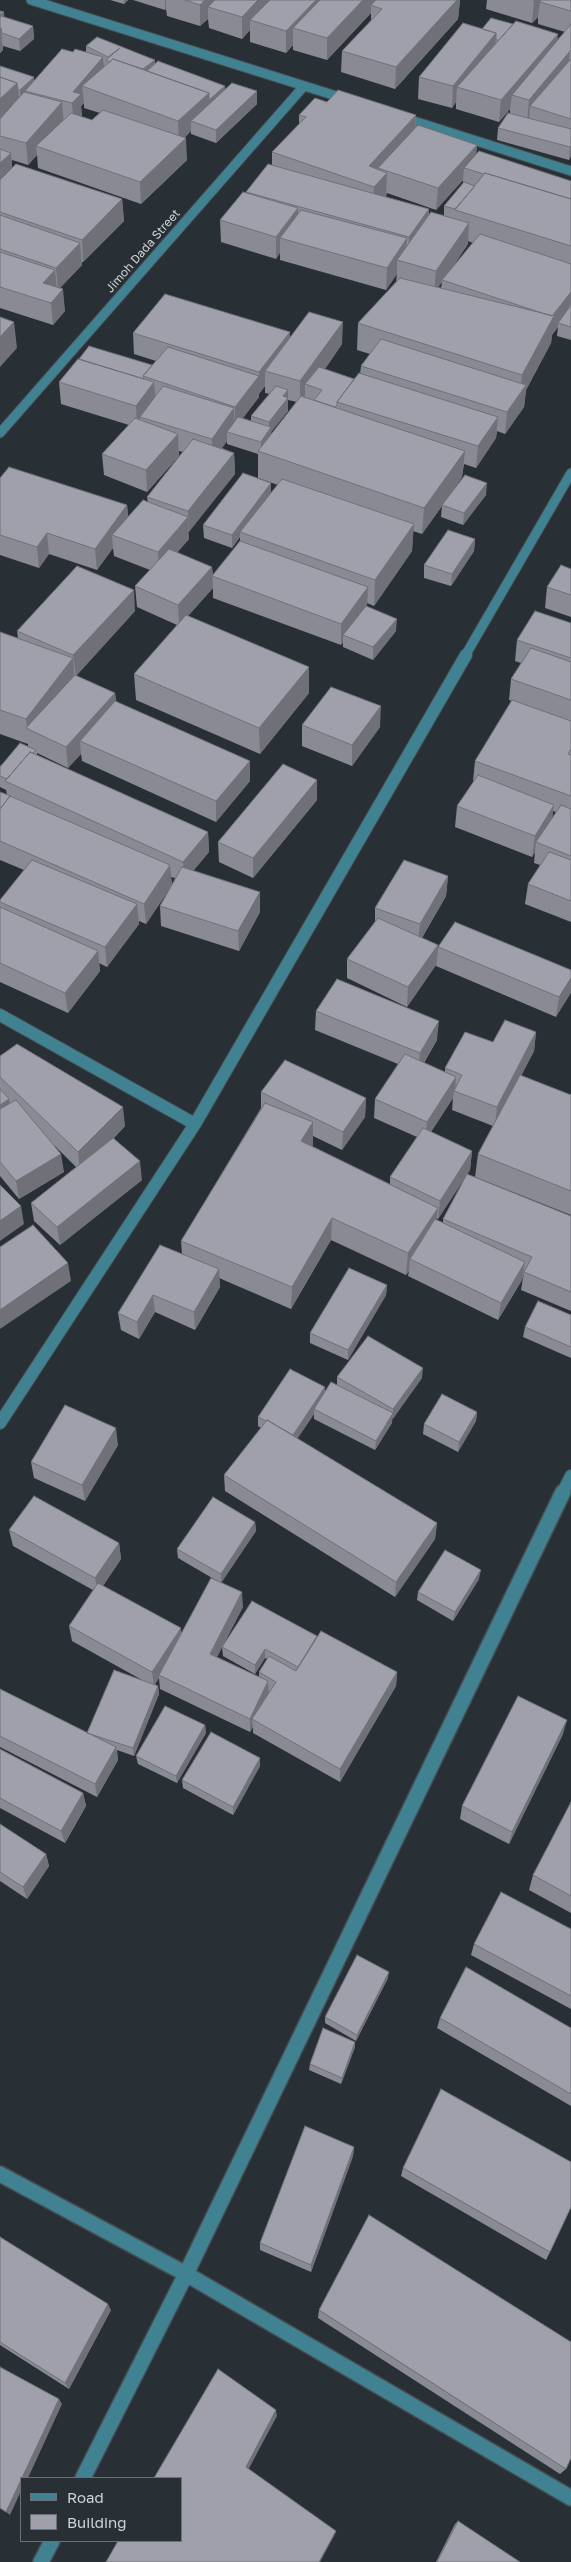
<!DOCTYPE html>
<style>
body{margin:0}
#map{position:relative;width:571px;height:2562px;overflow:hidden;background:#282f35;font-family:"Golos Text",sans-serif}
canvas{display:block}
.legend{position:absolute;left:20px;top:2477px;width:162px;height:65px;box-sizing:border-box;background:#282f35;border:1px solid #6b7176;margin:0;padding:6px 9px;list-style:none;font-size:15px;color:#cfd3d8}
.legend li{display:flex;align-items:center;gap:10px;height:25px}
.legend b{width:25px;border:1px solid #6b7176}
</style>
<div id="map">
<canvas width="571" height="2562"></canvas>
<ul class="legend">
<li><b style="height:6px;background:#418292"></b>Road</li>
<li><b style="height:14px;background:#9fa0ab"></b>Building</li>
</ul>
</div>
<script>
const g = document.querySelector('canvas').getContext('2d');
g.lineJoin = 'round';
const toPath = rows => new Path2D(rows.map(r => 'M' + r).join(''));
function strokePath(path, color, width, dash) { g.strokeStyle = color; g.lineWidth = width; g.lineCap = dash ? 'butt' : 'round'; g.setLineDash(dash || []); g.stroke(path); }
function paint(path, color) { g.fillStyle = color; g.fill(path, 'evenodd'); }
function drawText(font, color, halo, rows, align = 'center') {
  g.font = font + ' "Golos Text",sans-serif'; g.lineWidth = 5; g.setLineDash([]); g.textBaseline = 'middle'; g.strokeStyle = halo; g.fillStyle = color; for (const [text, x, y, turn = 0] of rows) {
    g.save(); g.translate(x, y); g.rotate((+turn || 0) * Math.PI / 180); g.textAlign = isNaN(turn) ? turn : align; if (halo) g.strokeText(text, 0, 0); g.fillText(text, 0, 0); g.restore();
  }
}
const minorFar2 = toPath([
 [31,0,349,100],
 [401,117,571,171],
 [0,433,304,86],
 [465,656,571,473]
]);
const minorFar1 = toPath([
 [0,1015,195,1124],
 [0,1423,195,1124,466,655],
 [562,1494,571,1476]
]);
const minor = toPath([
 [0,2174,186,2274,571,2498],
 [83,2478,186,2274,563,1492],
 [41,2562,52,2541]
]);
strokePath(minorFar2, '#464d52', 11);
strokePath(minorFar1, '#464d52', 14);
strokePath(minor, '#464d52', 18);
strokePath(minorFar2, '#418292', 9);
strokePath(minorFar1, '#418292', 12);
strokePath(minor, '#418292', 15);
paint(toPath([
 [110,0,128,0,124,4],
 [133,0,460,0,458,19,395,89,341,72,342,51,371,21,371,13,327,60,293,50,293,45,286,53,250,42,250,30,242,39,209,28,208,19,200,26,167,16,166,9,165,10],
 [487,0,571,0,571,156,569,160,497,140,498,128,510,113,510,109,499,122,456,109,456,102,452,108,418,99,419,77,482,29,513,24,558,34,557,40,565,32,538,24,538,17,532,23,486,9],
 [0,11,4,17,33,26,34,39,20,51,3,46,3,50,0,53],
 [86,46,155,64,225,86,225,89,257,104,216,143,191,134,191,131,184,138,187,160,141,204,38,168,37,155,28,165,12,160,12,167,122,199,124,221,83,262,82,262,82,265,60,288,65,311,53,325,0,308,0,66,34,77,34,81,73,52,86,52],
 [84,103,84,108,100,113,92,120,82,117,81,106],
 [327,102,416,115,416,128,477,145,476,154,571,181,571,340,557,336,558,327,552,335,551,343,526,390,524,407,505,434,497,431,496,438,476,468,464,464,462,477,453,491,486,495,463,525,441,517,442,506,422,534,413,531,412,551,374,606,367,603,367,606,396,631,373,660,343,647,343,642,341,645,213,598,213,588,188,616,309,667,309,693,260,754,136,700,134,674,177,625,137,607,135,586,150,570,114,556,113,548,97,570,49,554,39,568,0,555,0,478,127,505,128,516,148,502,147,497,183,452,179,451,179,456,147,492,104,475,102,454,129,425,61,404,59,382,152,365,156,361,134,354,133,333,290,337,342,344,325,369,354,379,360,374,361,366,370,354,357,350,358,323,396,282,397,274,386,290,280,260,280,253,276,259,221,242,220,220,246,193,246,192,272,165,272,152,299,124,299,115],
 [463,180,463,184,444,206,444,215,429,216,429,209,386,197,387,193,436,210],
 [468,241,473,243,450,271,468,244],
 [442,282,441,288,438,287],
 [265,386,265,393,270,394,251,416,251,421,243,418,259,397,259,394],
 [288,400,297,402,272,434,271,432,288,411],
 [227,441,227,444,258,454,258,478,278,485,271,493,271,483,203,525,204,538,232,548,240,537,240,541,213,576,212,567,177,552,189,539,188,532,235,474,234,453,222,448],
 [475,539,474,551,451,586,424,578,424,565],
 [571,569,571,617,545,608,547,587],
 [135,611,76,676,115,693,116,701,250,781,216,822,82,761,81,754,68,768,37,753,37,755,208,832,209,852,193,871,260,912,239,951,161,926,160,906,170,888,146,924,139,921,139,924,107,967,99,963,100,971,68,1013,0,982,0,900,24,870,0,860,0,792,7,795,6,790,0,787,0,763,0,766,28,746,28,744,0,734,0,632,18,638,17,631],
 [171,877,175,878,172,885],
 [571,623,571,922,525,904,528,884,540,865,534,863,535,852,532,857,455,827,457,806,474,782,473,781,475,761,512,701,509,700,511,679,521,663,515,661,517,640],
 [553,811,556,812,552,818],
 [302,725,380,727,352,766,302,746],
 [317,800,253,878,219,862,218,842],
 [448,876,446,896,422,938,438,945,436,965,407,1007,347,978,347,959,375,922,375,908],
 [438,947,571,970,556,1017,436,966],
 [316,1011,437,1040,424,1063,445,1072,445,1068,493,1042,536,1032,534,1051,521,1076,571,1095,571,1215,475,1177,478,1154,493,1126,452,1110,453,1098,431,1132,472,1151,470,1170,438,1219,436,1218,436,1220,443,1223,443,1219,571,1216,571,1311,521,1290,524,1272,522,1280,498,1320,408,1276,409,1271,406,1275,331,1240,291,1309,219,1278,220,1287,195,1330,155,1312,139,1339,121,1330,118,1313,182,1254,181,1241,261,1108,261,1092,366,1098,365,1117,342,1150,313,1136,313,1145,312,1146,390,1184,390,1177,417,1137,374,1118,375,1099,398,1064,315,1030],
 [0,1056,125,1126,114,1138,142,1180,60,1245,34,1221,31,1203,76,1167,55,1146,64,1172,19,1199,0,1176],
 [387,1285,386,1295,348,1360,310,1343,310,1333],
 [571,1315,571,1358,523,1337,525,1327],
 [337,1377,422,1378,392,1419,392,1423,375,1450,314,1419,314,1414,297,1439,437,1523,435,1539,395,1597,225,1491,224,1475,261,1428,258,1426,258,1417,325,1391,337,1385],
 [477,1412,476,1421,458,1452,423,1434,424,1424],
 [118,1445,85,1501,34,1478,31,1462],
 [255,1522,256,1531,221,1583,243,1607,217,1657,259,1677,259,1672,267,1659,265,1658,255,1674,223,1656,222,1647,317,1637,397,1672,396,1686,340,1782,253,1733,253,1727,250,1732,160,1689,159,1678,155,1684,158,1686,159,1694,134,1756,117,1750,118,1760,97,1797,0,1747,0,1689,87,1733,142,1680,72,1641,69,1626,93,1590,13,1546,9,1530,119,1543,121,1559,103,1586,181,1633,219,1582,178,1558,177,1549],
 [479,1579,453,1621,417,1600,418,1592],
 [205,1725,206,1733,177,1783,138,1764,136,1756],
 [563,1734,509,1844,460,1819,462,1806],
 [0,1749,83,1793,86,1806,65,1843,0,1808],
 [260,1758,260,1766,233,1815,183,1788,182,1780],
 [571,1802,571,1913,529,1890,533,1875],
 [0,1824,46,1854,49,1866,27,1899,0,1881],
 [571,1929,571,2009,471,1955,474,1944],
 [388,1978,356,2041,325,2023,325,2017],
 [440,2018,571,2028,571,2106,437,2028],
 [355,2042,355,2047,341,2084,309,2070,310,2064],
 [354,2147,353,2156,311,2272,260,2250,260,2243],
 [403,2168,550,2252,546,2260,401,2176],
 [0,2237,111,2310,69,2389,0,2345],
 [319,2310,566,2469,560,2474,318,2318],
 [458,2521,520,2562,436,2562,455,2524]
]), '#898a93');
paint(toPath([
 [124,0,128,0,124,4],
 [165,0,166,0,166,9,165,10],
 [205,0,228,0,208,7,208,19,200,26,200,5],
 [258,0,280,0,250,20,250,30,242,39,242,17],
 [316,0,328,0,293,28,293,45,286,53,286,31],
 [363,0,383,0,371,5,371,13,327,60,327,38],
 [457,0,460,0,458,19,395,89,396,67],
 [533,0,544,0,540,2,538,17,532,23,534,2],
 [4,12,5,25,1,28,3,50,0,53,0,15],
 [33,26,34,39,20,51,19,39],
 [496,33,495,54,457,87,456,102,452,108,453,86],
 [558,34,556,55,512,95,510,109,499,122,501,100],
 [570,50,568,72,530,106,529,119,527,122,529,100],
 [103,57,105,79,82,86,84,103,81,106,82,116,74,125,72,103,73,92],
 [155,60,155,73,139,73],
 [34,77,35,90,25,91,26,98,21,103,20,90],
 [17,83,20,105,0,134,0,99],
 [225,86,226,99,191,121,191,131,179,143,178,121,209,93],
 [257,91,257,104,216,143,216,130],
 [62,102,64,124,36,146,37,155,28,165,26,143],
 [416,115,415,142,378,168,377,183,369,166],
 [186,138,187,160,141,204,140,182],
 [477,145,475,166,464,168,463,180,436,210,438,188],
 [571,146,571,156,569,160,570,147],
 [11,153,13,175,0,188,0,163],
 [387,173,386,199,373,214,374,187],
 [122,199,124,221,83,262,82,240],
 [298,208,298,230,280,238,280,253,276,259,276,237],
 [429,209,428,231,408,259,409,237],
 [469,223,468,244,443,280,442,280,442,282,434,293,436,271],
 [407,238,406,260,397,260,397,274,386,290,387,268],
 [80,243,82,265,58,290,56,268],
 [55,270,57,292,43,283],
 [63,289,65,311,53,325,51,303],
 [571,292,571,311,558,323,558,327,552,335,551,343,526,390,524,407,505,434,507,412,520,394,522,375,552,317],
 [14,322,17,348,0,367,0,337],
 [343,322,342,344,312,387,305,384,305,396,300,403,300,381],
 [290,332,290,354,265,371,265,385,259,394,259,372],
 [259,376,259,397,235,428,235,407],
 [154,382,156,404,140,417,140,423,137,428,136,406],
 [288,390,288,411,271,432,272,439,261,452,261,442,269,431,269,422,283,396],
 [234,408,235,430,227,432,227,441,213,461,212,439],
 [498,417,496,438,476,468,478,446],
 [178,434,179,456,147,492,146,470],
 [465,451,462,477,443,505,442,505,442,506,422,534,424,508],
 [234,453,235,474,189,532,188,511],
 [271,483,271,495,240,532,240,537,232,548,232,535],
 [487,483,486,495,463,525,464,513],
 [127,505,129,527,112,535,113,548,97,570,95,549],
 [188,517,189,539,159,574,158,552],
 [414,524,412,551,374,606,375,580],
 [47,533,49,554,39,568,37,547],
 [475,539,474,551,451,586,452,574],
 [212,567,213,588,179,626,178,605],
 [368,587,367,608,343,635,343,642,341,645,341,624],
 [134,590,135,611,76,676,73,655],
 [397,619,396,631,373,660,373,647],
 [73,658,75,683,27,729,26,719],
 [309,667,309,693,260,754,259,728],
 [115,693,117,714,80,741,81,754,68,768,66,747],
 [381,706,380,727,352,766,352,745],
 [250,761,250,781,216,822,216,801],
 [317,780,317,800,253,878,253,858],
 [554,805,551,825,536,842,535,852,532,857,535,836],
 [208,832,209,852,184,882,183,862],
 [170,865,172,885,146,924,144,904],
 [448,876,446,896,418,944,420,924],
 [260,892,260,912,239,951,238,931],
 [137,904,139,924,107,967,105,947],
 [438,945,436,965,407,1007,408,987],
 [98,951,100,971,68,1013,65,993],
 [571,978,571,993,556,1017,559,997],
 [439,1021,437,1040,418,1072,420,1053],
 [536,1032,534,1051,495,1126,497,1107],
 [456,1077,455,1091,454,1091,453,1098,425,1141,427,1122],
 [366,1098,365,1117,342,1150,343,1132],
 [9,1099,12,1118,0,1126,0,1105],
 [123,1107,125,1126,80,1171,78,1152],
 [313,1122,313,1145,301,1164,301,1141],
 [472,1151,470,1170,438,1219,440,1201],
 [61,1154,64,1172,19,1199,16,1181],
 [140,1161,142,1180,60,1245,57,1227],
 [21,1206,24,1224,0,1241,0,1221],
 [438,1208,435,1230,410,1259,409,1271,406,1275,408,1253],
 [332,1218,331,1240,291,1309,292,1287],
 [525,1262,522,1280,498,1320,501,1303],
 [68,1263,71,1281,0,1329,0,1310],
 [219,1269,220,1287,195,1330,194,1312],
 [387,1285,386,1295,348,1360,348,1350],
 [153,1295,155,1312,139,1339,137,1322],
 [423,1368,422,1378,393,1419,393,1409],
 [325,1387,325,1397,314,1409,314,1414,293,1445,293,1435],
 [477,1412,476,1421,458,1452,459,1442],
 [393,1413,392,1423,375,1450,376,1441],
 [116,1428,118,1445,85,1501,82,1485],
 [255,1522,256,1531,221,1583,221,1574],
 [437,1523,435,1539,395,1597,396,1582],
 [119,1543,121,1559,98,1593,95,1578],
 [481,1570,479,1579,453,1621,455,1612],
 [242,1592,243,1607,211,1668,210,1654],
 [181,1628,182,1642,159,1675,159,1678,154,1686,152,1672],
 [265,1649,265,1658,255,1674,255,1665],
 [397,1672,396,1686,340,1782,340,1769],
 [268,1681,269,1695,252,1719,253,1727,250,1732,250,1719],
 [158,1686,159,1694,134,1756,133,1748],
 [567,1720,563,1734,509,1844,512,1832],
 [205,1725,206,1733,177,1783,176,1776],
 [116,1747,118,1760,97,1797,95,1784],
 [260,1758,260,1766,233,1815,233,1807],
 [83,1793,86,1806,65,1843,61,1831],
 [46,1854,49,1866,27,1899,23,1887],
 [389,1972,388,1978,356,2041,357,2035],
 [355,2042,355,2047,341,2084,342,2078],
 [354,2147,353,2156,311,2272,311,2265],
 [108,2304,111,2310,69,2389,65,2383],
 [59,2399,62,2404,28,2478,21,2478],
 [276,2410,277,2416,247,2472,246,2467],
 [21,2479,21,2491,10,2515,6,2512],
 [336,2531,335,2534,320,2562,319,2562]
]), '#6f7078');
const building = toPath([
 [185,0,205,0,200,5,185,0],
 [215,0,258,0,242,17,208,7,215,0],
 [270,0,316,0,286,31,250,20,270,0],
 [320,0,363,0,327,38,293,28,320,0],
 [376,0,457,0,396,67,342,51,382,9,371,5,376,0],
 [541,0,571,0,571,11,540,2,541,0],
 [0,11,4,12,0,15,0,11],
 [1,16,33,26,19,39,2,33,1,28,0,28,0,18,1,16],
 [491,18,513,24,499,40,496,40,496,33,482,29,491,18],
 [516,21,558,34,501,100,457,87,516,21],
 [463,23,496,33,453,86,419,77,463,23],
 [571,24,571,50,529,100,512,95,571,24],
 [97,37,155,60,143,69,113,59,110,62,106,60,120,48,108,57,86,46,97,37],
 [62,49,73,52,75,49,103,57,73,92,81,94,72,103,25,91,62,49],
 [113,59,209,93,178,121,82,86,113,59],
 [570,60,571,60,571,119,530,106,570,60],
 [158,61,225,86,209,100,209,93,147,71,158,61],
 [0,66,34,77,20,90,18,90,17,83,0,77,0,66],
 [0,77,17,83,0,99,0,77],
 [232,83,257,91,216,130,191,121,232,83],
 [338,90,416,115,369,166,387,173,374,187,272,152,306,117,299,115,315,98,327,102,338,90],
 [24,92,62,102,26,143,0,136,0,119,24,92],
 [103,110,186,138,140,182,36,146,71,113,92,120,103,110],
 [508,113,571,129,571,146,570,147,498,128,508,113],
 [418,125,477,145,438,188,378,168,418,125],
 [0,149,11,153,0,163,0,149],
 [479,151,571,181,571,199,485,173,484,174,464,168,479,151],
 [16,164,122,199,82,240,0,212,0,180,16,164],
 [268,164,429,209,409,237,246,192,268,164],
 [485,173,571,199,571,246,455,210,485,173],
 [464,182,475,186,455,209,444,206,464,182],
 [243,192,298,208,276,237,220,220,243,192],
 [301,210,407,238,387,268,280,238,301,210],
 [431,212,469,223,436,271,397,260,431,212],
 [0,215,80,243,56,268,0,249,0,215],
 [480,234,571,264,571,292,552,316,542,313,442,280,480,234],
 [0,252,55,270,43,283,63,289,51,303,0,287,0,252],
 [400,278,554,316,522,375,358,323,400,278],
 [165,294,290,332,259,372,133,333,165,294],
 [571,305,571,327,558,323,571,305],
 [309,312,343,322,300,381,265,371,309,312],
 [0,317,14,322,0,337,0,317],
 [381,339,526,385,507,412,361,366,381,339],
 [89,346,152,365,143,376,144,379,79,359,89,346],
 [168,347,259,376,235,407,143,376,168,347],
 [78,359,154,382,136,406,59,382,78,359],
 [319,367,354,379,337,402,337,405,335,407,314,400,322,390,305,384,319,367],
 [359,373,498,417,478,446,337,402,359,373],
 [163,386,234,408,212,439,140,417,163,386],
 [276,386,288,390,283,396,288,398,269,422,251,416,276,386],
 [301,396,465,451,424,508,258,451,301,396],
 [238,417,271,427,261,442,227,432,238,417],
 [135,418,178,434,146,470,102,454,135,418],
 [193,439,234,453,188,511,147,497,193,439],
 [9,467,127,505,95,549,47,533,37,547,0,535,0,478,9,467],
 [243,473,271,483,232,535,203,525,243,473],
 [465,475,487,483,464,513,442,505,465,475],
 [282,479,414,524,375,580,240,532,282,479],
 [143,500,188,517,158,552,112,535,143,500],
 [448,530,475,539,452,574,424,565,448,530],
 [240,541,368,587,341,624,212,576,240,541],
 [169,549,212,567,178,605,135,586,169,549],
 [561,565,571,569,571,595,547,587,561,565],
 [77,566,134,590,73,655,17,631,77,566],
 [366,606,397,619,373,647,343,635,366,606],
 [535,611,571,623,571,658,517,640,535,611],
 [186,615,309,667,259,728,134,674,186,615],
 [0,632,73,658,26,719,0,710,0,632],
 [531,648,571,662,571,700,511,679,531,648],
 [75,675,115,693,66,747,26,728,75,675],
 [331,687,381,706,352,745,302,725,331,687],
 [512,700,571,721,571,749,568,754,571,755,571,796,475,761,512,700],
 [115,701,250,761,216,801,80,741,115,701],
 [20,743,36,750,33,753,30,752,7,779,0,776,0,767,20,743],
 [30,752,208,832,183,862,5,781,30,752],
 [283,764,317,780,253,858,218,842,283,764],
 [478,775,554,805,535,836,457,806,478,775],
 [0,792,11,796,10,796,0,809,0,792],
 [10,796,170,865,144,904,0,841,0,809,10,796],
 [561,805,571,809,571,856,536,842,561,805],
 [549,852,571,860,571,901,528,884,549,852],
 [32,860,137,904,105,947,0,902,0,900,32,860],
 [404,860,448,876,420,924,375,908,404,860],
 [182,867,260,892,238,931,160,906,182,867],
 [0,907,98,951,65,993,0,963,0,907],
 [378,918,438,945,408,987,347,959,378,918],
 [455,922,571,970,571,978,559,997,438,947,455,922],
 [337,979,439,1021,420,1053,316,1011,337,979],
 [505,1020,536,1032,497,1107,454,1091,462,1075,445,1068,465,1032,493,1042,505,1020],
 [17,1044,123,1107,78,1152,0,1077,0,1056,17,1044],
 [405,1054,456,1077,427,1122,375,1099,405,1054],
 [285,1060,366,1098,343,1132,261,1092,285,1060],
 [520,1075,571,1095,571,1191,478,1154,520,1075],
 [0,1089,9,1099,0,1105,0,1089],
 [16,1100,61,1154,16,1181,0,1162,0,1109,16,1100],
 [265,1103,313,1122,301,1141,438,1208,408,1253,332,1218,292,1287,181,1241,265,1103],
 [423,1128,472,1151,440,1201,390,1177,423,1128],
 [113,1138,140,1161,57,1227,31,1203,113,1138],
 [467,1174,571,1216,571,1292,524,1272,532,1257,443,1219,467,1174],
 [0,1185,21,1206,0,1221,0,1185],
 [435,1219,525,1262,501,1303,410,1259,435,1219],
 [33,1225,68,1263,0,1310,0,1247,33,1225],
 [160,1245,219,1269,194,1312,153,1295,137,1322,118,1313,160,1245],
 [349,1268,387,1285,348,1350,310,1333,349,1268],
 [538,1301,571,1315,571,1347,525,1327,538,1301],
 [368,1336,423,1368,393,1409,337,1377,368,1336],
 [290,1369,325,1387,293,1435,267,1420,266,1421,258,1417,290,1369],
 [331,1382,393,1413,376,1441,314,1409,331,1382],
 [442,1394,477,1412,459,1442,424,1424,442,1394],
 [65,1405,116,1428,82,1485,31,1462,65,1405],
 [267,1420,437,1523,396,1582,224,1475,267,1420],
 [34,1496,119,1543,95,1578,9,1530,34,1496],
 [213,1497,255,1522,221,1574,177,1549,213,1497],
 [445,1550,481,1570,455,1612,418,1592,445,1550],
 [211,1578,242,1592,210,1654,268,1681,250,1719,159,1675,211,1578],
 [98,1583,181,1628,152,1672,69,1626,98,1583],
 [252,1601,317,1636,298,1667,265,1649,255,1665,222,1647,252,1601],
 [321,1631,397,1672,340,1769,252,1719,276,1682,259,1672,269,1656,296,1671,321,1631],
 [114,1670,158,1686,133,1748,87,1733,114,1670],
 [0,1689,116,1747,95,1784,0,1736,0,1689],
 [518,1696,567,1720,512,1832,462,1806,518,1696],
 [165,1706,205,1725,176,1776,136,1756,165,1706],
 [211,1732,260,1758,233,1807,182,1780,211,1732],
 [0,1749,83,1793,61,1831,0,1798,0,1749],
 [571,1802,571,1896,533,1875,571,1802],
 [0,1824,46,1854,23,1887,0,1872,0,1824],
 [501,1892,571,1929,571,1996,474,1944,501,1892],
 [357,1955,389,1972,357,2035,325,2017,357,1955],
 [466,1967,571,2028,571,2094,440,2018,466,1967],
 [323,2028,355,2042,342,2078,310,2064,323,2028],
 [441,2089,571,2162,571,2207,550,2252,403,2168,441,2089],
 [305,2126,354,2147,311,2265,260,2243,305,2126],
 [369,2215,571,2342,571,2458,566,2469,319,2310,369,2215],
 [0,2237,108,2304,65,2383,0,2342,0,2237],
 [0,2367,59,2399,6,2512,0,2508,0,2367],
 [218,2369,276,2410,246,2467,336,2531,319,2562,106,2562,118,2541,181,2541,181,2478,154,2478,218,2369],
 [458,2521,520,2562,437,2562,458,2521]
]);
paint(building, '#9fa0ab');
strokePath(building, '#6f7078', 1);
drawText('12px', '#cfd3d8', '#282f35', [
 ["Jimoh Dada Street",143,251,-49]
]);
</script>
